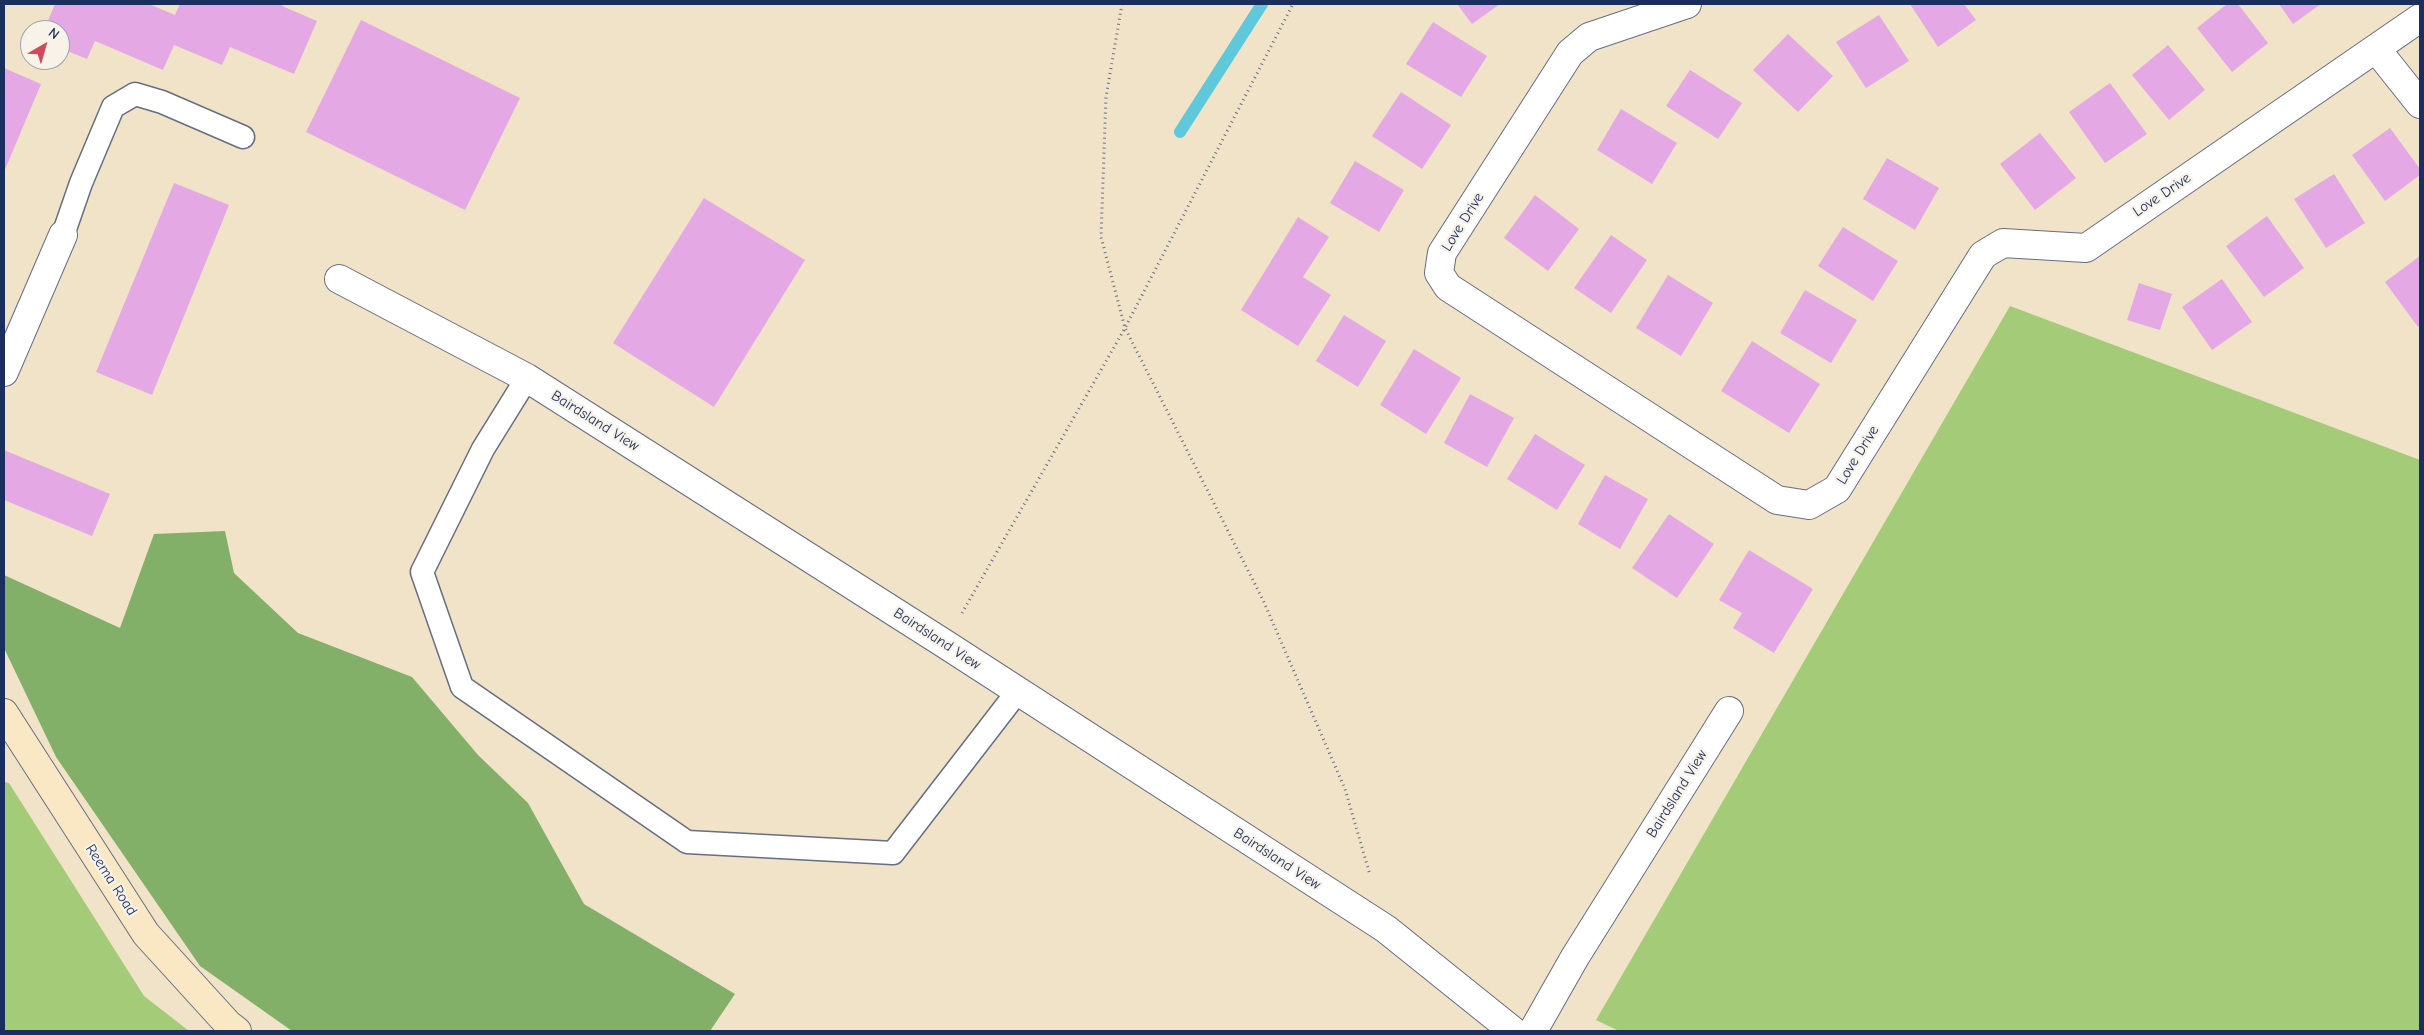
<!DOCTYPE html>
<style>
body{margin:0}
#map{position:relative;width:2424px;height:1035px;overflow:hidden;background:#f0e3c7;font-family:"Comic Neue",sans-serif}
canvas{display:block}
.frame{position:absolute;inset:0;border:5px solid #1b2f5e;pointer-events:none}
.north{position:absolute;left:20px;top:20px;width:50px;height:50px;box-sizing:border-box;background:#f7f3e8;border:1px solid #9fa5b1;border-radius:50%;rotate:38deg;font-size:14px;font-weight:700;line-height:20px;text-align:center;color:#1b2f5e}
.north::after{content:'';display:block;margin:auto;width:18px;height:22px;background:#d1495b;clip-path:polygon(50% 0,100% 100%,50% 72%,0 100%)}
</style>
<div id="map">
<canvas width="2424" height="1035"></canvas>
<div class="frame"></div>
<div class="north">N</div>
</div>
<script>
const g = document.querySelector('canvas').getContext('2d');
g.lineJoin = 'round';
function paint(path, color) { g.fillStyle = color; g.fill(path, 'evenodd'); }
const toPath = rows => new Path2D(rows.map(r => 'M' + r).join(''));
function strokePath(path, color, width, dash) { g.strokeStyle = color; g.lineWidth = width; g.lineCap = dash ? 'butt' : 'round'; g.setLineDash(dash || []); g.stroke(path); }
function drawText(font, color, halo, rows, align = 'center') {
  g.font = font + ' "Comic Neue",sans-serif'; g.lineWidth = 4.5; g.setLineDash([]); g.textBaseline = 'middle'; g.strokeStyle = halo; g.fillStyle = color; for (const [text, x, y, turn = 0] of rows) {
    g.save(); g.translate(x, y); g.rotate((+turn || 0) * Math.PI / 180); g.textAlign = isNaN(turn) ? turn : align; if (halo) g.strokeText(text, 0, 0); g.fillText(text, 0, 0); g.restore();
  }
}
paint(toPath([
 [2010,306,2420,460,2420,1031,1619,1031,1596,1020],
 [4,782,9,783,144,996,189,1031,4,1031]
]), '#a4cc78');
paint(toPath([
 [225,531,234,573,298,633,412,677,478,755,528,803,584,904,735,994,710,1031,292,1031,200,966,56,757,4,648,4,575,120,628,154,534]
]), '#83b068');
strokePath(toPath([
 [1180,132,1262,4]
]), '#5fc8da', 12);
paint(toPath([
 [55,4,149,4,175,15,180,4,283,4,282,6,317,21,294,74,230,47,222,65,174,45,163,70,95,41,87,59,60,48,60,30,44,30],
 [1457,4,1500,4,1472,24],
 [1910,4,1964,4,1976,20,1938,47],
 [2227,4,2238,4,2268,43,2232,72,2197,28],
 [2279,4,2321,4,2293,24],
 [1879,15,1909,61,1866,88,1836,42],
 [361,20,520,98,465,210,306,132],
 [1433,22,1487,56,1461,97,1406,64],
 [1788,34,1833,76,1798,112,1753,70],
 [2168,45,2205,90,2169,120,2132,75],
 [4,68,41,84,4,172],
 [1690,70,1742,103,1718,139,1666,106],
 [2110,83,2147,134,2105,163,2069,112],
 [1401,92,1451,125,1422,169,1372,136],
 [1621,109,1677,143,1652,184,1597,150],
 [2390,128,2420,169,2420,175,2385,201,2352,155],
 [2040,133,2076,178,2035,210,2000,164],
 [1887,158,1939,188,1915,230,1863,199],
 [1355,161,1404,190,1379,232,1330,203],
 [2334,174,2365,223,2326,248,2294,199],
 [174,183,229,205,152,395,96,372],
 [1535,195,1579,229,1548,271,1504,238],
 [704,198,805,260,714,407,613,343],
 [2267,216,2304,268,2264,297,2226,246],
 [1298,217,1329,237,1303,277,1331,295,1298,346,1241,310],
 [1843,227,1898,261,1873,301,1818,266],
 [1611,235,1647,260,1611,313,1574,288],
 [2420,256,2420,325,2418,327,2385,282],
 [1668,275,1713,303,1681,356,1636,328],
 [2222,279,2252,322,2212,350,2182,307],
 [2139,283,2172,294,2160,330,2127,320],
 [1805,290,1857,320,1831,363,1780,333],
 [1344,315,1386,341,1358,387,1316,361],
 [1752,341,1820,384,1789,433,1721,391],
 [1414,349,1461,378,1426,434,1380,405],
 [1470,394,1514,418,1487,467,1444,443],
 [1535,434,1585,465,1557,510,1507,479],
 [4,450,110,494,92,536,4,500],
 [1605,475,1648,499,1620,549,1578,524],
 [1669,514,1714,544,1677,598,1632,568],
 [1749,550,1813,589,1774,653,1733,628,1742,613,1719,600]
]), '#e4a9e4');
const lane = toPath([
 [63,235,81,183,113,107,135,94,162,102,243,137],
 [527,378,483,449,422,572,462,687,687,842,893,853,1018,691]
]);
const street = toPath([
 [1687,4,1589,37,1570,53,1442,253,1439,273,1448,287,1777,500,1809,505,1837,489,1983,255,2003,243,2086,248,2420,18],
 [2377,50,2420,104],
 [339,279,527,378,945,644,1386,929,1513,1031],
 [4,372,63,235],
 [1533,1031,1575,957,1729,711]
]);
const secondary = toPath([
 [4,713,146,934,228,1024,237,1031]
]);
strokePath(lane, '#666e83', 25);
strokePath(street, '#666e83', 30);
strokePath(secondary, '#666e83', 30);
strokePath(toPath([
 [1122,4,1106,97,1101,237,1125,328,1263,600,1345,789,1370,875],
 [962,613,1125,328,1293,4]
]), '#666e83', 3, [1, 4]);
strokePath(lane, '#fff', 22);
strokePath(street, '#fff', 28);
strokePath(secondary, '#fae7c3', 28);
drawText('15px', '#1b2f5e', '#f7f3e8', [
 ["Love Drive",2162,195,-34],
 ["Love Drive",1463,222,-58],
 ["Bairdsland View",595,421,32],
 ["Love Drive",1858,455,-58],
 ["Bairdsland View",937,639,33],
 ["Bairdsland View",1677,794,-58],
 ["Bairdsland View",1277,859,33],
 ["Reema Road",111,880,57]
]);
</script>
